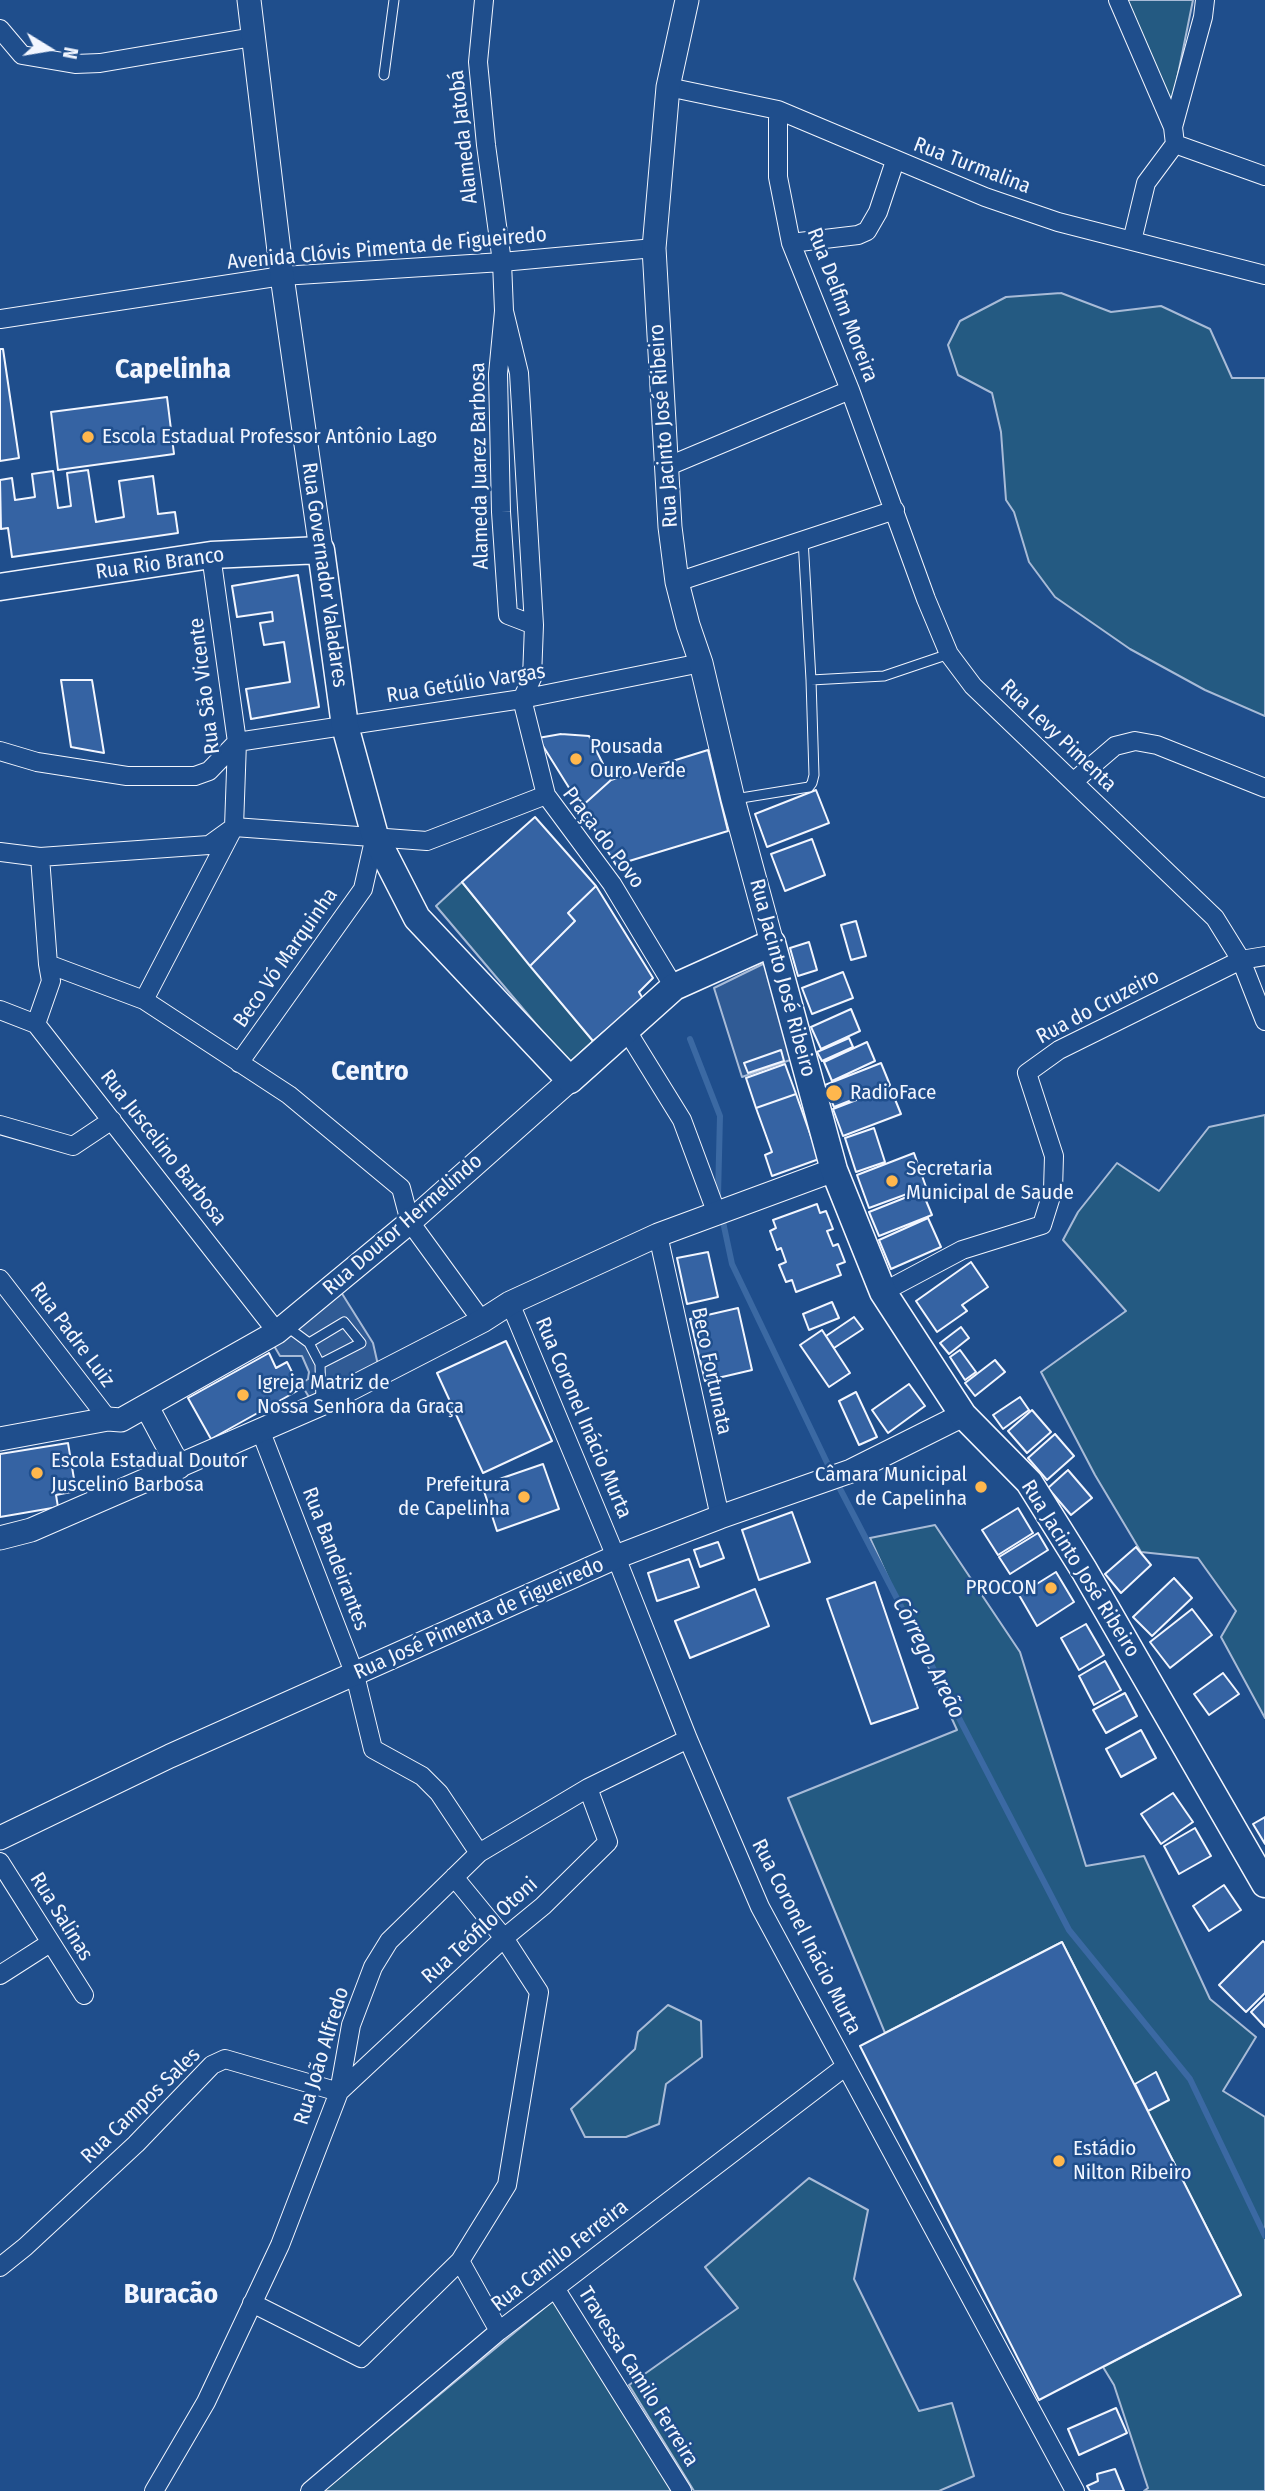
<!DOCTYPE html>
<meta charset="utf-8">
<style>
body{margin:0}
#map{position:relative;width:1265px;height:2491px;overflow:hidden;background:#1f4e8c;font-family:"Fira Sans Condensed",sans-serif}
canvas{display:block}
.north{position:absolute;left:14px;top:14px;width:70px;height:70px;-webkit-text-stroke:5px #1f4e8c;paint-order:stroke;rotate:101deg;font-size:19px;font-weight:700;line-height:28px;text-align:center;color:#f2f6ff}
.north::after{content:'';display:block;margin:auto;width:24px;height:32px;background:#f2f6ff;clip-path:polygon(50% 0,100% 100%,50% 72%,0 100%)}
</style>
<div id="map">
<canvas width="1265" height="2491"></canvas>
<div class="north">N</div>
</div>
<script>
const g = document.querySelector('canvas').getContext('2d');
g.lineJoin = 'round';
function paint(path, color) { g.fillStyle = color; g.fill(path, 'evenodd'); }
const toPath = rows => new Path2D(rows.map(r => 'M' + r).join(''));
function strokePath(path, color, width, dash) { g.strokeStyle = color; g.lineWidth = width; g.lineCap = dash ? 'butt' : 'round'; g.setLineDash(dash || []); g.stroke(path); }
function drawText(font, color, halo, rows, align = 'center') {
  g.font = font + ' "Fira Sans Condensed",sans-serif'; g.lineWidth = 5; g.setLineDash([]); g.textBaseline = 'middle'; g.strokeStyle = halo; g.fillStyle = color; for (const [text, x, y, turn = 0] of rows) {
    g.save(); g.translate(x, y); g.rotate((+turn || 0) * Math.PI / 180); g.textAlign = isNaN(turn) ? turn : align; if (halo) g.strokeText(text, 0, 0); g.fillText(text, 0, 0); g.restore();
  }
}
const green = toPath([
 [1127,0,1193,0,1172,104,1127,0],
 [1061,293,1111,312,1161,306,1210,329,1232,378,1265,378,1265,716,1205,690,1130,649,1055,597,1029,562,1014,512,1006,500,1001,432,992,393,958,375,948,345,960,321,1006,297,1061,293],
 [462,882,593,1041,569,1063,436,906,462,882],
 [1265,1115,1265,1718,1221,1637,1236,1611,1198,1558,1141,1552,1095,1475,1041,1372,1126,1311,1063,1240,1078,1212,1117,1163,1159,1191,1209,1127,1265,1115],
 [935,1525,1020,1652,1086,1866,1144,1856,1210,1999,1256,2037,1223,2091,1265,2117,1265,2491,1144,2491,1148,2488,1114,2385,1103,2367,1241,2295,1062,1942,885,2033,788,1798,957,1730,870,1538,935,1525],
 [668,2005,701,2021,702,2057,666,2084,659,2124,626,2137,585,2137,571,2109,635,2049,638,2032,668,2005],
 [809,2178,868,2210,854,2279,919,2411,952,2403,974,2476,939,2491,694,2491,629,2385,738,2308,705,2267,809,2178],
 [555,2299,674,2491,323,2491,555,2299]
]);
paint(green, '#245a82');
strokePath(green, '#a8bbd7', 2);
const parking = toPath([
 [765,963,793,1059,742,1077,714,988,765,963],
 [341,1292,373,1343,378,1365,312,1402,301,1384,308,1379,309,1372,302,1356,280,1356,273,1344,341,1292]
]);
paint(parking, '#305b95');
strokePath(parking, '#a8bbd7', 2);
strokePath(toPath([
 [690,1039,720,1116,718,1196],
 [722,1217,732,1264,832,1473],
 [837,1483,1069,1930,1190,2079,1265,2236]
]), '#3b69a3', 6);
const building = toPath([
 [0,349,3,349,19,458,0,461,0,349],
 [167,397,174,454,58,470,51,412,167,397],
 [88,470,96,522,124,517,119,481,153,476,158,514,175,512,178,533,12,557,8,528,1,529,0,480,12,478,15,500,35,497,32,474,53,471,58,508,71,506,67,473,88,470],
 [298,575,319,707,251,719,246,689,290,682,284,642,264,645,260,623,273,621,272,612,237,617,232,586,298,575],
 [61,680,92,680,104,753,71,747,61,680],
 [561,734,589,736,611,780,581,807,538,738,561,734],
 [708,750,728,831,616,865,581,807,611,780,708,750],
 [816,790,829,823,767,847,755,814,816,790],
 [535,817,596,886,568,913,575,921,530,966,462,882,535,817],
 [812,839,825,875,785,891,771,854,812,839],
 [596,886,653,978,639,992,643,999,593,1041,530,966,575,921,568,913,596,886],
 [856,921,866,956,851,960,841,925,856,921],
 [809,942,817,970,798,976,790,948,809,942],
 [843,972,853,998,812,1014,802,988,843,972],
 [851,1009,860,1031,821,1049,811,1027,851,1009],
 [849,1038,853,1047,822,1061,817,1052,849,1038],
 [867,1042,875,1061,832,1081,824,1062,867,1042],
 [781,1050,784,1061,748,1073,744,1063,781,1050],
 [881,1063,890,1085,834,1107,825,1085,881,1063],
 [785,1064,796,1094,756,1108,746,1078,785,1064],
 [890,1087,901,1114,843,1136,833,1109,890,1087],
 [796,1094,819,1159,772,1176,765,1155,772,1152,756,1108,796,1094],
 [874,1128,885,1162,856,1172,845,1138,874,1128],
 [914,1153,926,1187,869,1208,857,1175,914,1153],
 [922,1191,932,1215,879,1236,869,1212,922,1191],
 [817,1204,820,1213,826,1211,833,1229,827,1231,833,1246,838,1244,845,1262,837,1265,841,1275,796,1292,792,1280,786,1282,779,1265,786,1262,781,1248,777,1250,770,1231,776,1228,773,1220,817,1204],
 [928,1218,941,1247,891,1269,879,1240,928,1218],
 [708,1252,718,1297,687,1304,677,1258,708,1252],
 [971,1262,988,1287,962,1305,967,1311,937,1332,916,1301,971,1262],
 [832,1302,839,1318,809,1330,803,1314,832,1302],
 [738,1308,752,1370,705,1381,690,1319,738,1308],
 [854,1317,863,1329,834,1348,826,1336,854,1317],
 [961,1327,969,1338,949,1354,940,1343,961,1327],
 [822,1330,850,1373,829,1387,800,1345,822,1330],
 [506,1341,552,1441,483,1473,437,1373,506,1341],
 [960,1350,976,1372,965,1380,950,1357,960,1350],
 [269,1353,276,1368,287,1362,294,1376,290,1378,297,1391,211,1439,188,1398,269,1353],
 [995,1360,1005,1372,975,1396,965,1383,995,1360],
 [909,1384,925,1406,888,1433,872,1410,909,1384],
 [856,1392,877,1437,859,1445,839,1401,856,1392],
 [1020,1397,1029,1410,1003,1429,993,1415,1020,1397],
 [1032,1410,1051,1432,1027,1453,1008,1431,1032,1410],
 [1055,1434,1074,1456,1047,1480,1028,1458,1055,1434],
 [68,1443,76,1491,56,1495,58,1507,0,1517,0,1454,68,1443],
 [543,1464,559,1509,497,1531,482,1485,543,1464],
 [1068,1470,1092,1498,1071,1515,1048,1488,1068,1470],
 [1018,1508,1033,1533,998,1555,982,1530,1018,1508],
 [792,1512,810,1562,759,1580,742,1530,792,1512],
 [1038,1533,1048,1550,1010,1574,999,1557,1038,1533],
 [718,1542,724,1558,700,1567,694,1550,718,1542],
 [1136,1547,1151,1565,1121,1593,1105,1574,1136,1547],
 [689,1559,699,1587,657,1601,648,1573,689,1559],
 [1056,1572,1074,1602,1037,1626,1019,1595,1056,1572],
 [1174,1578,1192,1598,1152,1636,1133,1617,1174,1578],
 [875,1582,918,1708,871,1724,827,1599,875,1582],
 [755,1589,769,1626,690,1658,675,1621,755,1589],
 [1192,1609,1212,1635,1170,1668,1150,1642,1192,1609],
 [1086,1624,1104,1655,1079,1670,1061,1638,1086,1624],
 [1105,1661,1121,1690,1094,1705,1079,1676,1105,1661],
 [1223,1673,1239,1694,1209,1715,1194,1694,1223,1673],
 [1125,1693,1137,1716,1106,1733,1093,1710,1125,1693],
 [1141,1730,1156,1758,1121,1777,1106,1749,1141,1730],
 [1173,1793,1193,1822,1161,1844,1141,1814,1173,1793],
 [1265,1817,1265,1844,1253,1824,1265,1817],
 [1195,1828,1211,1856,1179,1874,1164,1846,1195,1828],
 [1224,1885,1241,1910,1209,1931,1193,1906,1224,1885],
 [1263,1941,1265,1943,1265,1993,1246,2012,1219,1985,1263,1941],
 [1062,1942,1241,2295,1039,2400,860,2046,1062,1942],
 [1265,1998,1265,2027,1251,2012,1265,1998],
 [1156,2072,1169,2100,1148,2111,1135,2084,1156,2072],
 [1116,2408,1127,2433,1079,2455,1068,2429,1116,2408],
 [1115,2469,1124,2491,1090,2491,1087,2486,1098,2481,1097,2474,1115,2469]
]);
paint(building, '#3563a3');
strokePath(building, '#f2f6ff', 2);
const service = toPath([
 [384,75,394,0],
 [811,680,884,676,949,654],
 [735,799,809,787,812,783,814,775,811,680,803,539],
 [286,1326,309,1343,320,1364,321,1402],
 [309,1343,344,1322,361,1343,320,1364]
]);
const minor = toPath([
 [484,0,478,62,486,145,502,262,504,311,498,374,501,512,508,615,534,625],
 [1118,0,1173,127],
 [0,29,22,55,75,64,100,63,253,37],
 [668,87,778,110,985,197,1058,222,1265,275],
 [778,110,778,177,791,243,850,390,926,599,949,654,973,686,1215,918,1241,960,1265,1021],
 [1175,144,1173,127,1203,17,1205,0],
 [1175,144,1265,176],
 [1132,241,1146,183,1175,144],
 [791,243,858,235,867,231,878,212,895,161],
 [504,311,519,373,534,625,532,678,522,699,546,795,612,884,674,987],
 [0,319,282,276,502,262,654,248],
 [666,467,850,390],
 [677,582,895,510],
 [0,751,37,762,127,776,195,776,209,771,237,742,522,699,701,663],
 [1073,782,1115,746,1135,741,1157,745,1265,788],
 [0,852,40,857,209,845,234,827,427,841,546,795],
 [48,964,144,1000,289,1095,401,1188,410,1222,482,1321],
 [144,1000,234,827,237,742,211,555],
 [0,1010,36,1024,277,1332],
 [36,1024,51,981,48,964,40,857],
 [627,1031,682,1120,717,1214],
 [239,1063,363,889,375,836],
 [0,1125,73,1146,112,1120],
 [658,1235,720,1517],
 [0,1279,108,1419],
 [883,1292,962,1250,1042,1225,1053,1190,1054,1156,1027,1073,1059,1050,1241,960,1265,956],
 [510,1303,616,1557,688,1739,760,1907,1075,2491],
 [261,1432,355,1675,373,1749,422,1776,439,1793,479,1853],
 [0,1862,84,1995],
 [0,1975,50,1943],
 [460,2261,499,2331],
 [0,2267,25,2247,136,2144,212,2065,225,2059,339,2092,504,1938,543,1906,608,1842,588,1788],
 [555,2288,682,2491],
 [252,2303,361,2358,460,2261,507,2185,539,1992,504,1938,454,1877],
 [154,2491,206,2402,280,2245,339,2092,351,2025,373,1967,389,1941,479,1853,588,1788,688,1739],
 [310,2491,499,2331,846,2066]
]);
const tertiary = toPath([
 [249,0,282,276,321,550],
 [687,0,668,87,654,248,670,527,677,582,688,625,701,663,733,799,772,943],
 [147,1407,179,1467],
 [0,1439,108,1419,121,1420,277,1332,410,1222,570,1080],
 [0,1538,31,1530,321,1404,482,1321,510,1303,658,1235,834,1170],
 [0,1838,170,1756,616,1557,720,1517,851,1471,963,1415]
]);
const secondary = toPath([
 [0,587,211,555,321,550,345,726,375,836,417,918,570,1080,674,987,772,943,834,1170,883,1292,963,1415,1029,1482,1084,1570,1265,1884]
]);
strokePath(service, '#f2f6ff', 11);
strokePath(minor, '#f2f6ff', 20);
strokePath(tertiary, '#f2f6ff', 25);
strokePath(secondary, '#f2f6ff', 29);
strokePath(service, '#1f4e8c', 9);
strokePath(minor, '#1f4e8c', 18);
strokePath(tertiary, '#1f4e8c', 23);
strokePath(secondary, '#1f4e8c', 26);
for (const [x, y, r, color] of [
 [88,437,7,"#ffb74d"],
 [576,759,7,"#ffb74d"],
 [834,1093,9,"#ffb74d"],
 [892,1181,7,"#ffb74d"],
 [243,1395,7,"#ffb74d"],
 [37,1473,7,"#ffb74d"],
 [981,1487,7,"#ffb74d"],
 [524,1497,7,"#ffb74d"],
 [1051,1588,7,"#ffb74d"],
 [1059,2161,7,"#ffb74d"]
]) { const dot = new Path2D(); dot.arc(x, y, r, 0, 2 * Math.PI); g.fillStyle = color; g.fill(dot); strokePath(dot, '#1f4e8c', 2.5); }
drawText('21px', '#f2f6ff', '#1f4e8c', [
 ["Alameda Jatobá",464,137,-96],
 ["Rua Turmalina",972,166,21],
 ["Avenida Clóvis Pimenta de Figueiredo",387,249,-5],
 ["Rua Delfim Moreira",842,305,69],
 ["Rua Jacinto José Ribeiro",664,426,-94],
 ["Alameda Juarez Barbosa",480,466,-91],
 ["Rua Rio Branco",160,564,-8],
 ["Rua Governador Valadares",324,575,82],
 ["Rua Getúlio Vargas",466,684,-9],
 ["Rua São Vicente",205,686,-97],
 ["Rua Levy Pimenta",1058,736,44],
 ["Praça do Povo",603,838,53],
 ["Beco Vó Marquinha",286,958,-55],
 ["Rua Jacinto José Ribeiro",782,978,75],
 ["Rua do Cruzeiro",1098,1007,-28],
 ["Rua Juscelino Barbosa",163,1148,52],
 ["Rua Doutor Hermelindo",403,1225,-41],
 ["Rua Padre Luiz",72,1335,53],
 ["Beco Fortunata",711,1371,78],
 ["Rua Coronel Inácio Murta",583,1418,67],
 ["Rua Bandeirantes",335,1559,69],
 ["Rua Jacinto José Ribeiro",1080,1569,58],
 ["Rua José Pimenta de Figueiredo",479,1619,-24],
 ["Rua Salinas",61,1917,58],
 ["Rua Teófilo Otoni",480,1931,-42],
 ["Rua Coronel Inácio Murta",806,1937,63],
 ["Rua João Alfredo",322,2056,-73],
 ["Rua Campos Sales",141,2106,-44],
 ["Rua Camilo Ferreira",560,2256,-38],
 ["Travessa Camilo Ferreira",638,2377,58]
]);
drawText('21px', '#f2f6ff', '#1f4e8c', [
 ["Escola Estadual Professor Antônio Lago",102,437],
 ["Pousada",590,747],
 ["Ouro Verde",590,771],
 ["RadioFace",850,1093],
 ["Secretaria",906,1169],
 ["Municipal de Saude",906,1193],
 ["Igreja Matriz de",257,1383],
 ["Nossa Senhora da Graça",257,1407],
 ["Escola Estadual Doutor",51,1461],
 ["Juscelino Barbosa",51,1485],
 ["Câmara Municipal",967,1475,"right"],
 ["de Capelinha",967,1499,"right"],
 ["Prefeitura",510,1485,"right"],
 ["de Capelinha",510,1509,"right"],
 ["PROCON",1037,1588,"right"],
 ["Estádio",1073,2149],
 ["Nilton Ribeiro",1073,2173]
], 'left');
drawText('italic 23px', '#f2f6ff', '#1f4e8c', [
 ["Córrego Areão",928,1658,63]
]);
drawText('bold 28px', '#f2f6ff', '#1f4e8c', [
 ["Capelinha",173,370],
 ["Centro",370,1072],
 ["Buracão",171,2295]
]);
</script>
